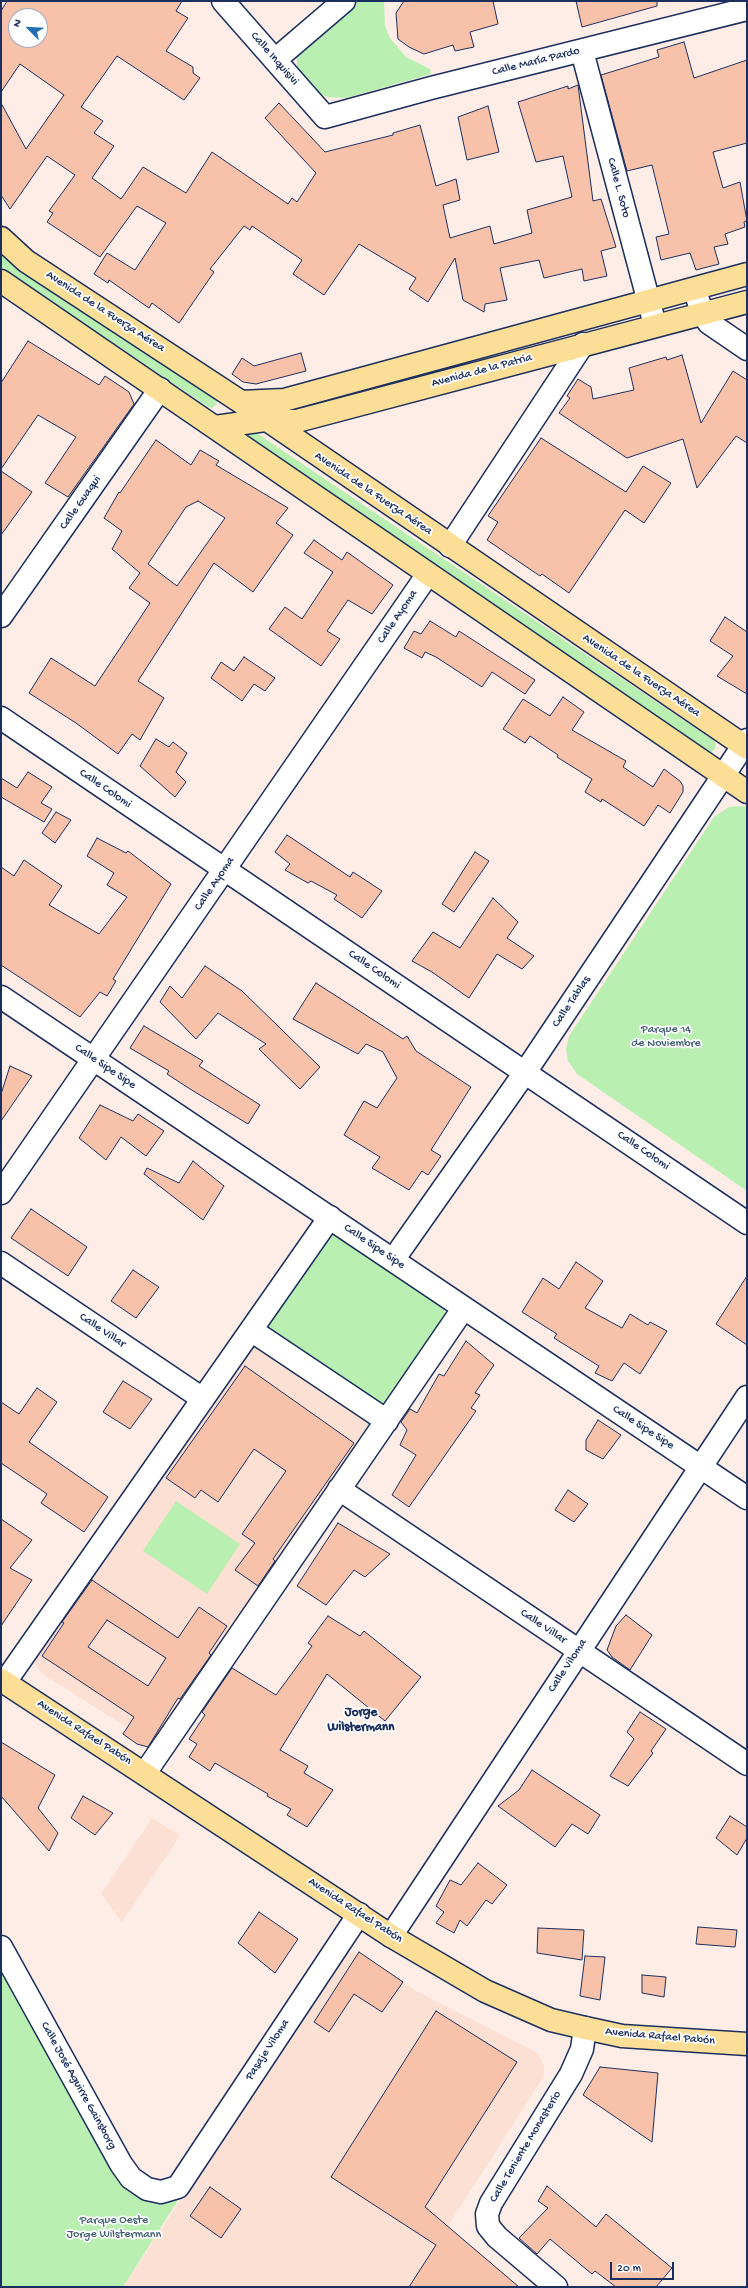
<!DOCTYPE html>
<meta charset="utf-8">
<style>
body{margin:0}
#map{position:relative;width:748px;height:2288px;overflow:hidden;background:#fdede6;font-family:"Gochi Hand",sans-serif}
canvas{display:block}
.frame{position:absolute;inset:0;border:2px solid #1b2f5e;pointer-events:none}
.north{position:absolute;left:8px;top:8px;width:40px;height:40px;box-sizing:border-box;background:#fff;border:1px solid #a4acbf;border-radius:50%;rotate:294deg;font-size:11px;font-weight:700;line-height:16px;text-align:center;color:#1b2f5e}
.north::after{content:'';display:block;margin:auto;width:14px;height:18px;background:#1f6fb2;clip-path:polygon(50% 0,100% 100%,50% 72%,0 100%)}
.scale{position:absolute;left:610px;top:2262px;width:64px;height:18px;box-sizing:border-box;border:2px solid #1b2f5e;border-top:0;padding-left:5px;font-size:12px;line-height:14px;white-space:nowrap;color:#1b2f5e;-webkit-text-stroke:3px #fff;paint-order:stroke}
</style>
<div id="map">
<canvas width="748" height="2288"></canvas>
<div class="frame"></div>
<div class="north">N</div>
<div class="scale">20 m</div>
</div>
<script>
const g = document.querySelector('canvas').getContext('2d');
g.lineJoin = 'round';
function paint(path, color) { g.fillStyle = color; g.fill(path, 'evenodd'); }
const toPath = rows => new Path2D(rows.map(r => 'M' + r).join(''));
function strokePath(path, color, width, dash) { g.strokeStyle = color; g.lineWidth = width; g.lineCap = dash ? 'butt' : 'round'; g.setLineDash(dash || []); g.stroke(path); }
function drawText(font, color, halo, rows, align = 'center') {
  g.font = font + ' "Gochi Hand",sans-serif'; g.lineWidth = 3.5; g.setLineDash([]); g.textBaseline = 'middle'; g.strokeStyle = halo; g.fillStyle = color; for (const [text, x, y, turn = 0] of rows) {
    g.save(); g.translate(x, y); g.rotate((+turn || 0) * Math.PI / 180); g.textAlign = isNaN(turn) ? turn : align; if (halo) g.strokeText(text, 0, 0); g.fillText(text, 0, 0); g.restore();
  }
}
paint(toPath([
 [254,1347,262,1349,365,1420,370,1429,160,1733,151,1739,145,1739,43,1674,36,1666,36,1655,248,1348],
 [152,1818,180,1836,122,1922,101,1894],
 [359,1952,416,1991,538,2053,544,2065,544,2076,448,2226,519,2287,123,2287,343,1953]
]), '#fce0d4');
paint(toPath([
 [357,1,384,1,385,26,390,38,406,57,430,69,431,74,346,98,328,97,312,90,297,72,297,55,301,48],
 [1,253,214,397,217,401,216,405,212,408,208,407,1,267],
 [252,430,713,740,716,744,715,749,711,752,707,751,246,440,244,432],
 [743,806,747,807,747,1191,577,1074,568,1061,566,1049,569,1036,714,817,729,807],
 [330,1235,340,1236,443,1308,447,1316,370,1429,365,1420,262,1349,248,1348],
 [176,1501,240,1544,207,1594,143,1551],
 [1,1967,107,2163,122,2184,129,2191,143,2199,182,2194,123,2287,1,2287]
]), '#b9efb1');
const building = toPath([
 [7,1,182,1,176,11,188,18,166,51,193,67,193,73,200,78,184,100,117,56,81,107,103,121,94,133,114,146,92,178,121,199,143,167,186,193,212,152,288,204,292,198,297,202,316,173,265,118,279,103,325,152,393,135,393,133,420,125,436,186,456,179,460,200,443,205,450,238,490,226,494,244,532,233,527,210,572,197,563,156,536,162,518,102,568,86,568,89,578,85,593,201,601,199,616,247,601,251,607,276,584,281,582,269,544,278,539,260,500,268,507,300,485,304,484,312,463,300,455,258,428,302,409,289,416,278,359,244,324,295,293,274,302,260,252,226,250,230,244,226,210,269,214,272,179,323,152,303,149,308,109,280,108,283,94,274,107,253,135,270,166,223,137,206,100,257,47,222,53,213,49,211,75,175,47,156,10,209,1,195,1,103,26,149,64,95,20,64,1,92,1,11,7,1],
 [16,16,40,16,40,40,16,40,16,16],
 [404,1,493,1,498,24,470,32,474,47,455,51,453,45,424,54,409,47,398,39,396,13,404,1],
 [576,1,657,1,657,6,582,27,576,1],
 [684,42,694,78,747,60,747,143,713,152,723,188,740,182,747,221,744,222,745,227,725,234,728,244,714,247,719,264,696,270,690,253,661,260,656,237,669,234,652,165,627,171,601,75,659,57,657,50,684,42],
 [488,106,499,152,467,160,458,117,488,106],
 [28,341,99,385,105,376,129,392,134,404,68,497,45,483,76,437,38,415,1,469,1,383,28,341],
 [301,353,306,371,256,384,243,382,232,374,242,358,254,366,301,353],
 [682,355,701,423,733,371,747,380,747,443,736,436,697,488,683,439,627,458,559,413,570,398,567,396,578,379,591,387,593,399,634,390,629,368,666,357,667,360,682,355],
 [541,438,626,492,643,466,671,483,644,523,625,510,569,593,542,574,540,576,487,540,498,522,488,516,541,438],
 [156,440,191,465,200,450,219,461,216,465,288,508,276,523,293,535,253,592,214,563,138,681,164,698,140,740,132,734,118,754,76,723,29,693,51,658,95,686,150,603,129,588,140,573,112,549,122,531,104,518,119,492,120,493,156,440],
 [198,501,225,518,177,586,148,564,186,507,198,501],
 [1,471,32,492,1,535,1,471],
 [314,540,342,560,347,552,393,585,372,614,348,600,327,631,340,639,321,666,269,629,285,607,302,619,333,572,304,553,314,540],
 [725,617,747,632,747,694,717,676,733,656,710,641,725,617],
 [430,621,456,637,459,631,535,680,525,694,492,672,482,687,436,657,425,652,422,658,404,648,414,631,421,634,430,621],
 [244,657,275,678,265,691,254,684,242,701,211,678,221,662,234,671,244,657],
 [563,697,584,712,572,730,626,761,623,767,653,787,664,769,680,781,683,786,683,792,670,813,658,805,644,826,602,799,601,802,585,792,592,779,557,757,558,755,530,736,525,743,503,729,523,699,550,716,563,697],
 [156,739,169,747,173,742,187,753,176,772,186,782,175,797,140,766,156,739],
 [28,772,52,787,41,803,52,809,44,822,1,797,1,778,17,788,28,772],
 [56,812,71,820,55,843,42,833,56,812],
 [287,835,350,877,353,872,382,891,362,918,334,899,337,895,311,881,308,883,285,870,290,864,275,852,287,835],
 [97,838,126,853,128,851,171,884,113,979,116,981,107,996,100,992,80,1017,1,965,1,867,14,876,24,860,62,886,49,905,99,934,127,897,107,885,114,873,87,856,97,838],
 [475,852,489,861,454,912,442,904,475,852],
 [493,898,518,922,507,938,534,956,522,969,497,954,469,998,432,972,412,961,433,932,460,948,493,898],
 [205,966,242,991,320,1067,300,1089,259,1049,266,1044,218,1013,196,1039,160,1002,170,986,182,998,205,966],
 [316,983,403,1039,407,1036,416,1051,471,1087,431,1150,441,1156,428,1175,422,1171,409,1190,372,1168,380,1157,344,1135,364,1101,377,1108,397,1078,383,1052,366,1044,358,1054,293,1019,316,983],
 [144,1026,203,1061,199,1066,260,1105,248,1124,190,1089,167,1074,169,1071,130,1048,144,1026],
 [10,1066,32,1076,1,1121,1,1094,10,1066],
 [100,1105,133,1121,138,1114,164,1131,146,1156,121,1137,106,1160,79,1138,100,1105],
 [193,1161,224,1186,203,1220,144,1174,147,1168,179,1183,193,1161],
 [31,1209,87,1247,68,1276,11,1238,31,1209],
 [576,1262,603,1281,585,1308,622,1328,630,1314,648,1325,650,1322,667,1331,640,1374,624,1363,612,1381,595,1373,599,1366,554,1338,557,1334,522,1312,543,1278,559,1289,576,1262],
 [133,1270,159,1287,136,1318,111,1301,133,1270],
 [747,1276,747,1345,716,1324,747,1276],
 [466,1341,494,1365,475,1393,480,1395,471,1408,476,1411,409,1507,392,1495,416,1455,400,1445,407,1430,401,1422,410,1409,417,1413,439,1374,444,1376,466,1341],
 [245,1366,354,1443,273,1559,275,1561,258,1586,235,1570,255,1543,242,1534,286,1471,254,1449,218,1502,201,1490,195,1498,166,1478,245,1366],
 [123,1381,152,1399,130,1429,103,1412,123,1381],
 [37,1388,57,1402,29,1442,108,1497,84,1532,41,1503,47,1494,1,1463,1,1402,19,1414,37,1388],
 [598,1420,621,1435,603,1459,586,1450,586,1440,598,1420],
 [568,1490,588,1504,574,1522,555,1510,568,1490],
 [1,1519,32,1540,10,1568,32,1580,1,1626,1,1519],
 [338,1523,390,1554,365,1577,354,1570,326,1605,297,1586,338,1523],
 [92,1580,178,1638,199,1607,227,1626,209,1653,211,1655,180,1699,178,1698,148,1747,137,1744,123,1734,134,1717,42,1656,64,1623,62,1622,92,1580],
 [107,1620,166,1658,148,1686,88,1647,107,1620],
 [626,1615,652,1635,630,1670,612,1657,607,1650,616,1626,626,1615],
 [328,1616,360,1636,364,1631,421,1677,385,1721,327,1674,280,1750,308,1766,304,1773,333,1790,307,1827,287,1815,291,1809,267,1796,268,1794,215,1763,210,1771,189,1757,197,1744,189,1739,205,1715,202,1712,232,1668,276,1695,312,1646,308,1643,328,1616],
 [640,1712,666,1729,651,1751,653,1753,628,1786,610,1776,634,1739,627,1732,640,1712],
 [1,1742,55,1775,38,1808,58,1833,49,1851,1,1796,1,1742],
 [532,1770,600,1815,588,1834,572,1824,555,1847,498,1806,519,1790,532,1770],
 [83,1796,113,1813,95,1835,71,1818,83,1796],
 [730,1816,747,1827,747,1838,737,1855,716,1838,730,1816],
 [478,1863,507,1885,492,1904,486,1900,467,1926,460,1920,454,1933,436,1923,444,1912,436,1906,450,1880,461,1885,478,1863],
 [259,1912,298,1939,275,1973,238,1943,259,1912],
 [698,1927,737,1930,735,1947,696,1944,698,1927],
 [538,1928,584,1930,582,1960,537,1953,538,1928],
 [359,1952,403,1982,382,2012,354,1994,329,2032,314,2022,359,1952],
 [585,1956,605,1957,600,2000,580,1996,585,1956],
 [642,1975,666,1977,664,1997,642,1993,642,1975],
 [436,2011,517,2062,425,2207,519,2287,409,2287,436,2245,331,2177,436,2011],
 [600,2067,658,2073,652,2142,583,2095,600,2067],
 [547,2186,596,2227,606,2214,672,2268,656,2287,616,2287,595,2271,592,2274,550,2239,537,2254,519,2238,548,2208,538,2201,547,2186],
 [210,2187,241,2209,221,2238,190,2216,210,2187]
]);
paint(building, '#f8c2aa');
strokePath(building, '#1b2f5e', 1);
const minor = toPath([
 [223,1,325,117,431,88,747,9],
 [582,51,655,325],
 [275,60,344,1],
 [694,289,703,314,709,323,747,349],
 [450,546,583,344],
 [1,616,160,389],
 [1,718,747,1223],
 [1,997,747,1498],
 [1,1193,428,574],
 [393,1260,526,1071,747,740],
 [1,1263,203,1399],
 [251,1330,387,1421],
 [339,1489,747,1764],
 [5,1682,330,1217],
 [145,1773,463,1309],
 [391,1936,747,1397],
 [1,1947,121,2164,131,2178,147,2189,161,2192,178,2187,359,1914],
 [556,2287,497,2237,488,2226,487,2214,491,2203,571,2074,582,2049,585,2028]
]);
const major = toPath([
 [1,238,26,261,241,402,747,748],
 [1,281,747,792],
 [241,402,284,400,747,274],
 [215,427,265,420,297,421,747,302]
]);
const highway = toPath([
 [1,1680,391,1936,485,1991,551,2020,585,2028,622,2036,747,2044]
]);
strokePath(minor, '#1b2f5e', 25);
strokePath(major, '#1b2f5e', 25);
strokePath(highway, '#1b2f5e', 25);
strokePath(minor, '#fff', 22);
strokePath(major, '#fcde96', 22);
strokePath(highway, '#fcde96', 22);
drawText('12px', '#1b2f5e', '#fff', [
 ["Calle Inquisivi",274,59,49],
 ["Calle María Pardo",536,62,-14],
 ["Calle L. Soto",618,188,75],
 ["Avenida de la Fuerza Aérea",105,312,33],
 ["Avenida de la Patria",482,371,-15],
 ["Avenida de la Fuerza Aérea",373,494,34],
 ["Calle Guaqui",81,503,-55],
 ["Calle Ayoma",398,617,-56],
 ["Avenida de la Fuerza Aérea",641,676,34],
 ["Calle Colomi",105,789,34],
 ["Calle Ayoma",215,884,-56],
 ["Calle Colomi",374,970,34],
 ["Calle Tablas",572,1002,-56],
 ["Calle Sipe Sipe",105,1067,34],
 ["Calle Colomi",643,1151,34],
 ["Calle Sipe Sipe",374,1247,34],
 ["Calle Villar",102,1331,34],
 ["Calle Sipe Sipe",643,1428,33],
 ["Calle Villar",543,1627,34],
 ["Calle Viloma",568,1666,-57],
 ["Avenida Rafael Pabón",84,1733,33],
 ["Avenida Rafael Pabón",355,1911,33],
 ["Avenida Rafael Pabón",660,2037,5],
 ["Pasaje Viloma",268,2050,-57],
 ["Calle José Aguirre Gainsborg",78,2086,61],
 ["Calle Teniente Monasterio",526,2147,-59]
]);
drawText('12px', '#425f73', '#fff', [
 ["Parque 14",666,1030],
 ["de Noviembre",666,1044],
 ["Parque Oeste",114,2221],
 ["Jorge Wilstermann",114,2235]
]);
drawText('bold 13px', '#1b2f5e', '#fff', [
 ["Jorge",361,1713],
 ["Wilstermann",361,1728]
]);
</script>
